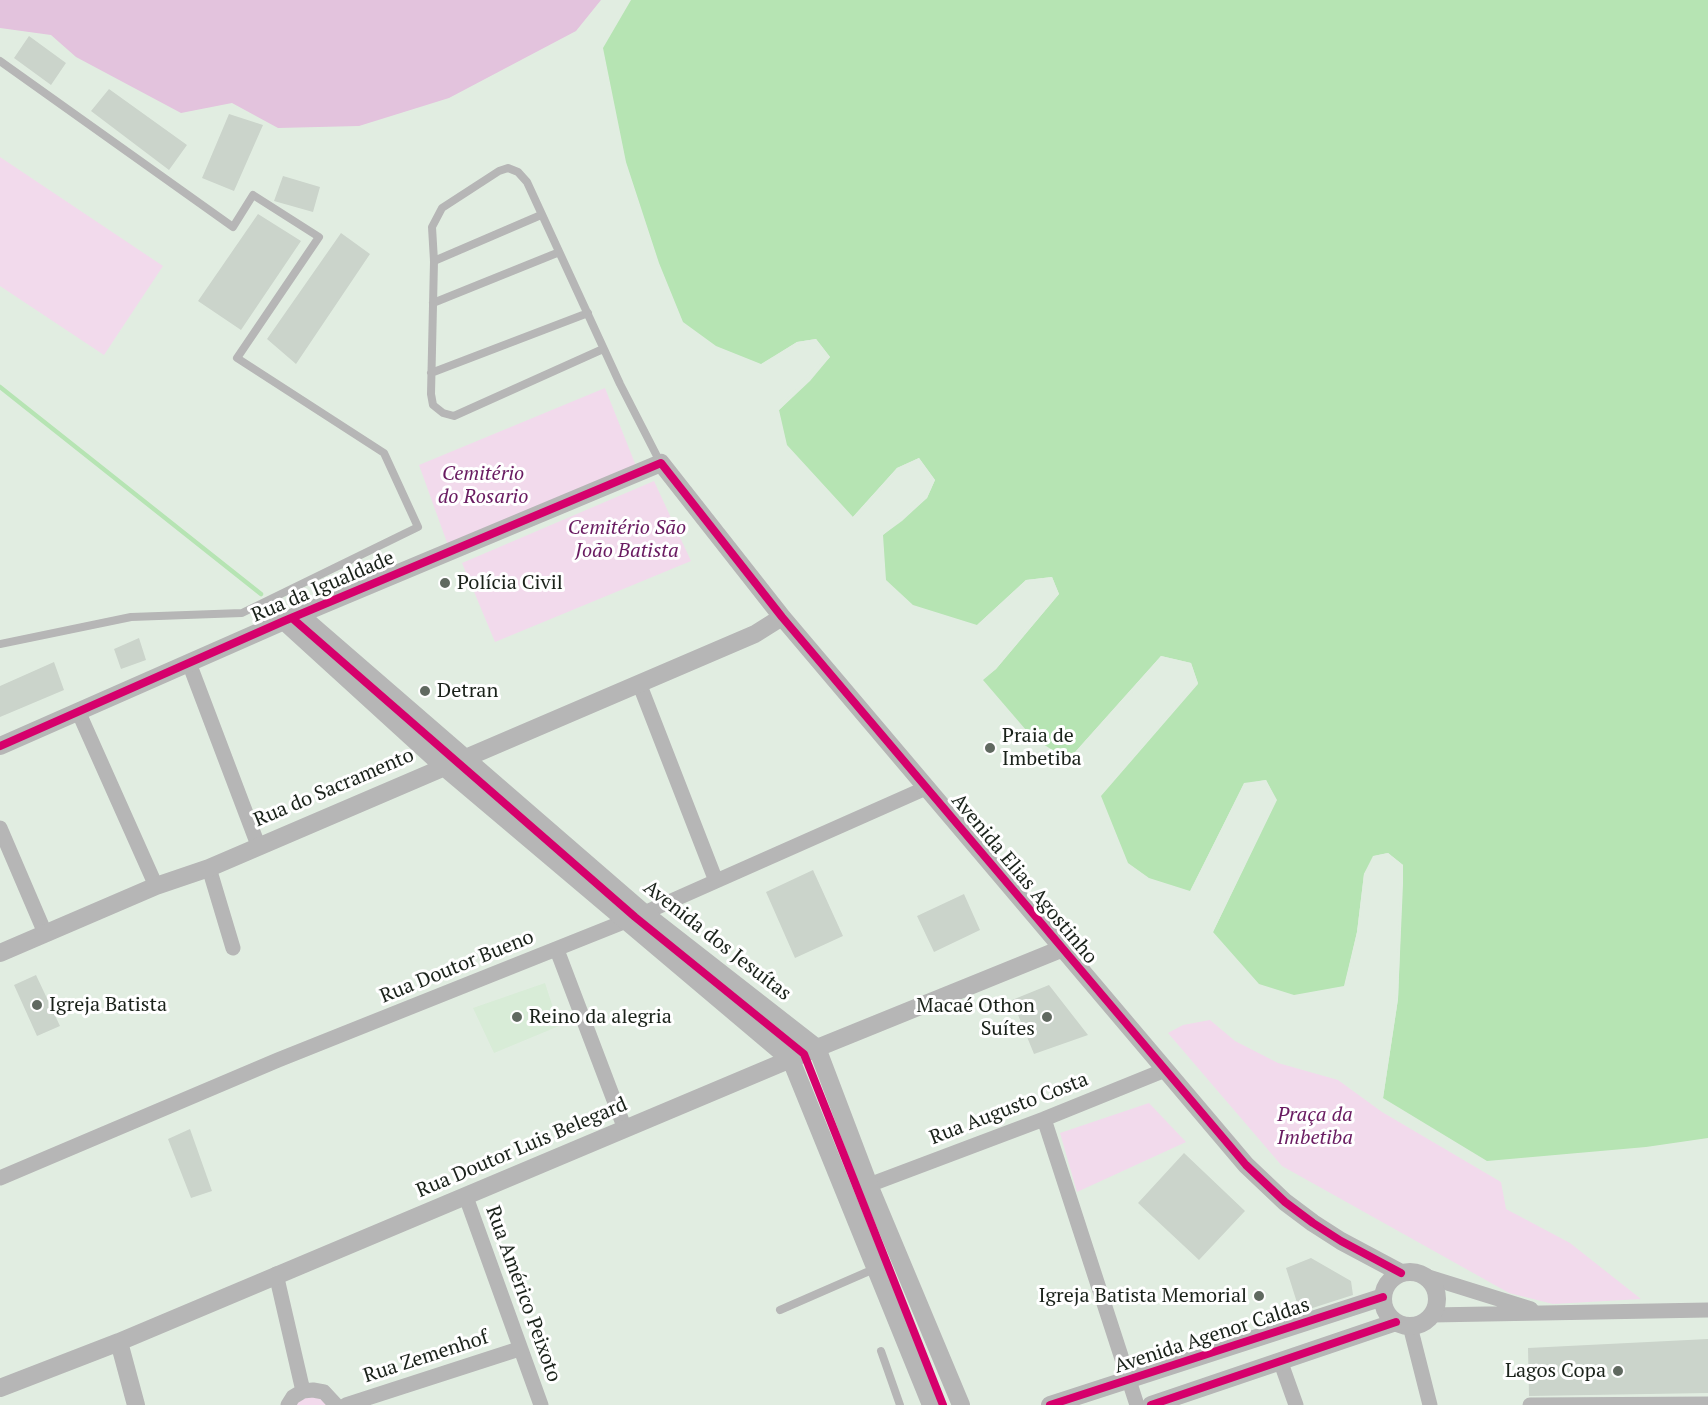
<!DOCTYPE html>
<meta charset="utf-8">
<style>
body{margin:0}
canvas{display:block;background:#e1ede1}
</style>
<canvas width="1708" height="1405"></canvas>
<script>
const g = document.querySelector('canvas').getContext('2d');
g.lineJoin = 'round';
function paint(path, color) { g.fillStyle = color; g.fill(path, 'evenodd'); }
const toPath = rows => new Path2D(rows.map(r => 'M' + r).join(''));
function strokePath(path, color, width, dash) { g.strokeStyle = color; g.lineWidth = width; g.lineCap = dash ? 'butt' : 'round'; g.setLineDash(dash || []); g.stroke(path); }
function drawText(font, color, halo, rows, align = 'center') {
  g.font = font + ' "PT Serif",serif'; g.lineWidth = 6; g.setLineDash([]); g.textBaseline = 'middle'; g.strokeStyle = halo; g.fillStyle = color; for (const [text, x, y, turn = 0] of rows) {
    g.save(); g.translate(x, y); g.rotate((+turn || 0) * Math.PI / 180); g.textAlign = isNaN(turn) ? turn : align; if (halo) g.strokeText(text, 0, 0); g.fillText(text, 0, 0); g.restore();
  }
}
paint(toPath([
 [545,983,559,1026,494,1053,473,1008]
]), '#d8ecd7');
paint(toPath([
 [0,157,163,266,104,355,0,286],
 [605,388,636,466,449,548,419,465],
 [654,481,691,561,495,642,462,563],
 [1210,1020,1235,1041,1278,1063,1338,1080,1382,1112,1501,1182,1506,1209,1570,1243,1641,1299,1553,1304,1509,1293,1282,1166,1168,1033,1183,1025],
 [1149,1103,1186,1142,1077,1192,1060,1133],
 [311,1394,332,1405,293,1405]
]), '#f2daec');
paint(toPath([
 [0,0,601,0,576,31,449,98,359,126,278,128,232,103,181,113,76,57,51,35,0,28]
]), '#e3c3dd');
paint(toPath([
 [631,0,1708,0,1708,1138,1646,1147,1487,1161,1383,1098,1398,999,1403,865,1388,853,1374,856,1364,874,1357,932,1344,986,1294,995,1259,984,1213,932,1276,800,1266,780,1244,784,1190,891,1149,878,1128,863,1101,796,1198,684,1191,663,1161,656,1068,760,1032,737,983,680,996,669,1059,594,1052,577,1026,580,977,625,913,605,886,580,883,535,927,498,935,480,919,458,897,468,853,517,787,445,779,410,830,357,816,339,797,342,761,364,716,346,683,322,659,263,626,162,603,48]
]), '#b6e4b3');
paint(toPath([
 [816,339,830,357,810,381,777,412,777,408,826,357,815,342,798,345,759,366,797,342],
 [919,458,935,480,927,498,902,521,880,537,881,533,925,496,932,481,918,462,899,470,856,519,851,519,897,468],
 [1052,577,1059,594,996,669,980,681,981,678,994,667,1055,593,1050,580,1027,583,979,627,975,627,1026,580],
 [1161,656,1191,663,1198,683,1098,797,1195,683,1189,666,1162,659,1104,726,1067,763,1068,760],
 [1266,780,1277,800,1213,932,1210,931,1273,800,1265,783,1246,786,1193,893,1189,894,1244,783],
 [1388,853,1403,865,1403,884,1398,999,1383,1098,1381,1097,1395,999,1400,884,1400,867,1388,856,1375,859,1366,875,1359,932,1347,987,1344,989,1357,932,1364,874,1373,856]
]), '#e1ede1');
strokePath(toPath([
 [0,387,261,594]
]), '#b6e4b3', 4.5);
paint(toPath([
 [29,36,66,63,51,85,14,58],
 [109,89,187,145,169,170,91,111],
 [229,114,263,125,234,191,202,178],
 [283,176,320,187,313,212,274,201],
 [258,214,301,241,241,330,198,301],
 [341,233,370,254,296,364,267,339],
 [139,638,146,660,121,669,114,649],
 [54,662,64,690,0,717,0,686],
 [813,870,843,936,795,958,766,892],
 [964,894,980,930,934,952,917,916],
 [36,975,60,1026,37,1036,14,985],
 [1049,985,1088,1035,1034,1054,1012,1000],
 [190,1129,212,1191,191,1198,168,1139],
 [1184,1153,1245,1211,1199,1260,1138,1203],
 [1311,1258,1351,1281,1353,1295,1300,1312,1286,1268],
 [1708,1339,1708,1393,1529,1396,1528,1348]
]), '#cbd4cb');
strokePath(toPath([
 [0,61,233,227,253,195,319,237,237,358,384,453,418,527,242,613,131,617,0,644],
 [434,261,541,215],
 [433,303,557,253],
 [603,349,454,416,443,413,433,405,431,394,434,261,432,227,442,208,499,171,508,168,518,172,527,182,620,384,660,462],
 [431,373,588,313],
 [780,1310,874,1269],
 [881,1351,900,1405]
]), '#b6b6b6', 8);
strokePath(toPath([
 [189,663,258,845],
 [639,683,716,881],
 [78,711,156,886],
 [0,828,45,933],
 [209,868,233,948],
 [557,950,625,1129],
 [1044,1119,1137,1405],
 [0,1178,278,1060,626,921,926,788],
 [869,1185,1044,1119,1165,1070],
 [466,1197,541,1405],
 [276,1274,303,1391],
 [1425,1276,1531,1309],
 [1432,1315,1708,1310],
 [1410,1326,1430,1405],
 [1281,1363,1296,1405],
 [288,1405,293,1397,303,1391,313,1390,324,1392,336,1405],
 [346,1405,519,1349],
 [1530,1405,1708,1404]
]), '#b6b6b6', 15);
strokePath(toPath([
 [300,615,644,913,817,1048,869,1185,961,1405],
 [284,621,443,766,791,1060,931,1405],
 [0,746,284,621,661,463,782,617,1246,1165,1285,1202,1313,1223,1341,1241,1401,1273],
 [0,953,156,886,209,868,755,634,782,617],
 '1383 1299a27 27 0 1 1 54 0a27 27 0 1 1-54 0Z',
 [119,1342,136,1405],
 [0,1388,119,1342,817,1048,1061,949],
 [1050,1405,1383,1297],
 [1151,1405,1396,1322]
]), '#b6b6b6', 18);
strokePath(toPath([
 [292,618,635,917,804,1054,943,1405],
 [0,746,284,621,661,463,782,617,1246,1165,1285,1202,1313,1223,1341,1241,1401,1273],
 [1050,1405,1383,1297],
 [1151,1405,1396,1322]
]), '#d6006c', 8);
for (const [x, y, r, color] of [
 [445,583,6,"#606960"],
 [425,691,6,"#606960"],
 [990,748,6,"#606960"],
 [37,1005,6,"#606960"],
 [517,1017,6,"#606960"],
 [1047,1017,6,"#606960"],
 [1259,1296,6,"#606960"],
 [1618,1371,6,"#606960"]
]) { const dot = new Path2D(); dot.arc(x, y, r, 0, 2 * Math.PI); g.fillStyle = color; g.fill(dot); strokePath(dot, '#fff', 2); }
drawText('italic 20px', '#691b61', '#fff', [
 ["Cemitério",483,474],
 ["do Rosario",483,497],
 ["Cemitério São",627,528],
 ["João Batista",627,551],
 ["Praça da",1315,1115],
 ["Imbetiba",1315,1138]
]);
drawText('20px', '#1a221a', '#fff', [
 ["Polícia Civil",457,583],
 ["Detran",437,691],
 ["Praia de",1002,736],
 ["Imbetiba",1002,759],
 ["Igreja Batista",49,1005],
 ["Macaé Othon",1035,1006,"right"],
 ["Suítes",1035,1029,"right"],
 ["Reino da alegria",529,1017],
 ["Igreja Batista Memorial",1247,1296,"right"],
 ["Lagos Copa",1606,1371,"right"]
], 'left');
drawText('20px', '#1a221a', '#fff', [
 ["Rua da Igualdade",323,587,-23],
 ["Rua do Sacramento",334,788,-23],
 ["Avenida Elias Agostinho",1024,879,50],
 ["Avenida dos Jesuítas",717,941,38],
 ["Rua Doutor Bueno",457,967,-22],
 ["Rua Augusto Costa",1009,1109,-21],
 ["Rua Doutor Luis Belegard",522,1148,-23],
 ["Rua Américo Peixoto",523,1294,70],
 ["Avenida Agenor Caldas",1212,1336,-18],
 ["Rua Zemenhof",426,1357,-18]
]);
</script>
